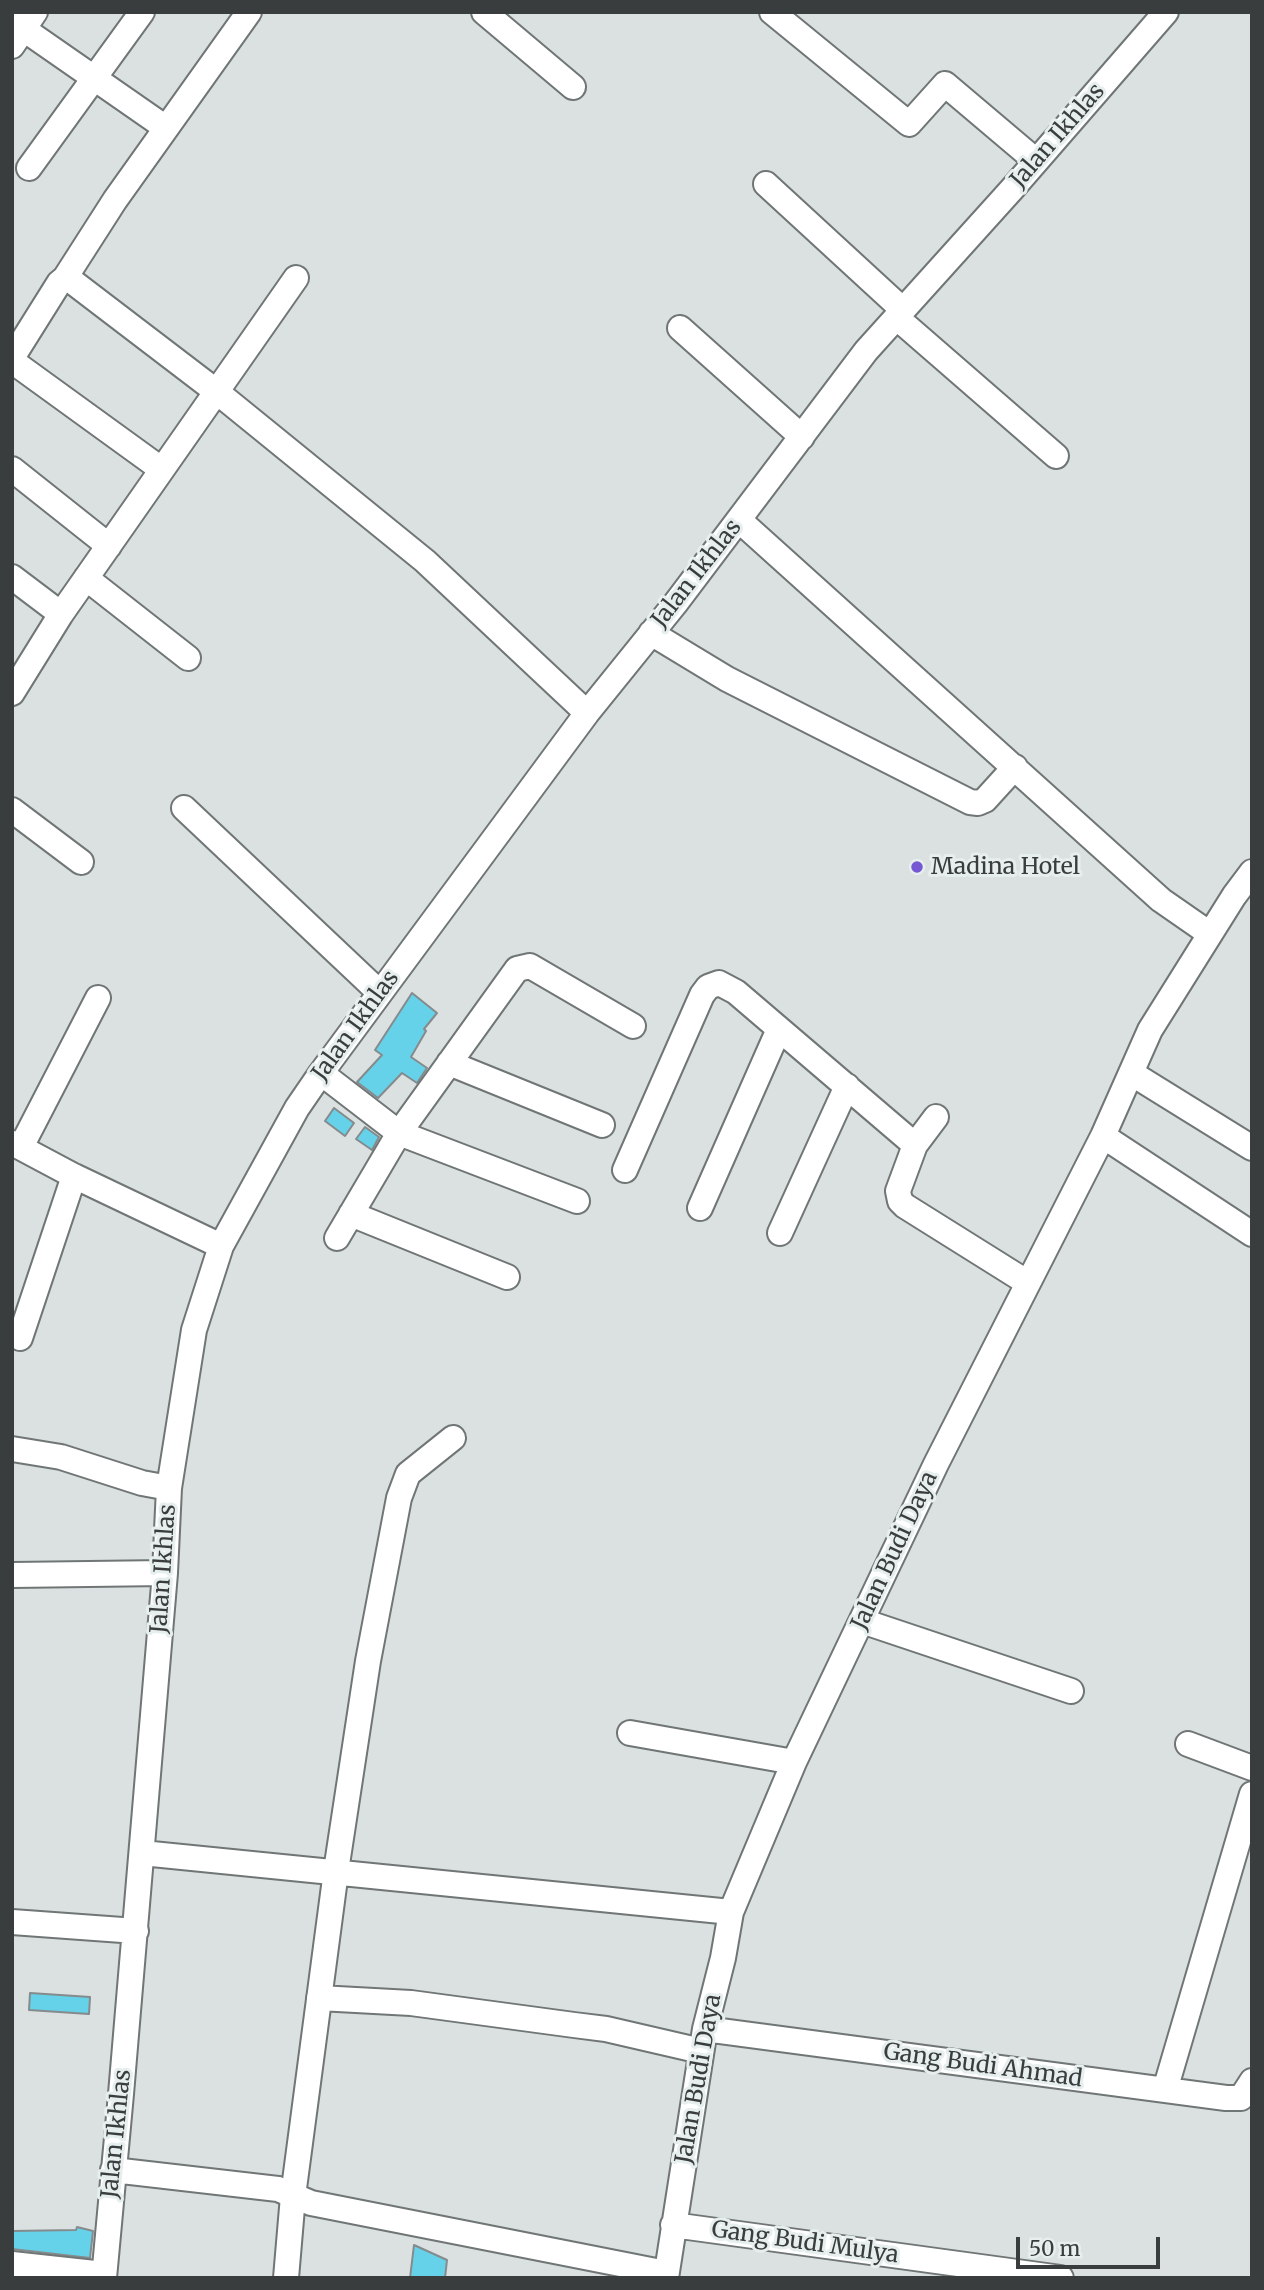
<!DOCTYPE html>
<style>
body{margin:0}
#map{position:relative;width:1264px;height:2290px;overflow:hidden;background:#dae1e0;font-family:Merriweather,serif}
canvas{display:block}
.frame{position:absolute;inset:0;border:14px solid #3a3d3d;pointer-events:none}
.scale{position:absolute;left:1016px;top:2237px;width:144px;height:32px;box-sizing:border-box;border:4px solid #3a3d3d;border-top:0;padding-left:9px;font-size:21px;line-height:24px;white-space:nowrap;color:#3a3d3d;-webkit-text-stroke:5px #e7eeee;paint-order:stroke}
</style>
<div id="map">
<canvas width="1264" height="2290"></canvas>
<div class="frame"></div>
<div class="scale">50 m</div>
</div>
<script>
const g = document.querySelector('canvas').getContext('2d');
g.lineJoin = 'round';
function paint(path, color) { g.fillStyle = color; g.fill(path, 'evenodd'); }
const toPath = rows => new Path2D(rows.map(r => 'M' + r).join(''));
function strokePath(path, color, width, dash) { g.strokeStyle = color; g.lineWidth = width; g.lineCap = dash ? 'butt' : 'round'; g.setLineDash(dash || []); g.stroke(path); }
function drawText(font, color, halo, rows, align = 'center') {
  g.font = font + ' Merriweather,serif'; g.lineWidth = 6; g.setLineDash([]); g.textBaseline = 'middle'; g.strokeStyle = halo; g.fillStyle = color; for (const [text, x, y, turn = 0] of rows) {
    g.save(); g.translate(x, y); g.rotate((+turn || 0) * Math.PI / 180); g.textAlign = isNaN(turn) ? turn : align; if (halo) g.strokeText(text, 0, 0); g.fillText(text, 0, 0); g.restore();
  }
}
const building = toPath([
 [412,993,437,1013,424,1029,426,1031,411,1057,427,1068,417,1083,402,1073,378,1098,357,1082,382,1055,375,1050,412,993],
 [334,1108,354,1123,345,1136,325,1121,334,1108],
 [365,1127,379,1137,372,1150,356,1139,365,1127],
 [30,1993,90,1997,89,2014,29,2010,30,1993],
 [77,2227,93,2231,90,2258,12,2249,12,2231,76,2230,77,2227],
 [414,2245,447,2260,445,2278,410,2278,414,2245]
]);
paint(building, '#66d2ea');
strokePath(building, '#858b8c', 2);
const minor = toPath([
 [484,12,573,87],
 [772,12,909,124,945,84,1036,161],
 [12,21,166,128],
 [12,46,35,12],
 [29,168,142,12],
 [766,184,903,310],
 [65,278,115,200,249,12],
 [896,317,1056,456],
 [680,328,802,437],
 [12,358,59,283,65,278,69,279,217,392,425,561,587,713],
 [12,361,161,469],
 [12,469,109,546],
 [739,520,1161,900,1210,934],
 [12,577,61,614,296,278],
 [86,578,188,658],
 [651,633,727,679,970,802,978,803,985,800,1015,767],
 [12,693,61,614],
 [184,808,380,993],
 [12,810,81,862],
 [449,1063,602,1125],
 [321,1073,399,1133,577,1201],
 [1131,1073,1252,1148],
 [936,1117,915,1145,898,1191,900,1201,905,1206,1028,1283],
 [1103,1136,1252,1234],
 [12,1143,74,1176,221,1246],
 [21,1147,98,998],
 [625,1170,702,995,708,987,719,983,736,992,915,1145],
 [700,1208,779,1029],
 [351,1214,507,1277],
 [780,1233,847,1086],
 [337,1238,399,1133,517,969,530,966,633,1026],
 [20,1338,74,1176],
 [12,1449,61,1457,142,1483,169,1488],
 [12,1575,165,1573],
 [862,1621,1071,1691],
 [630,1733,794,1762],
 [1188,1744,1252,1768],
 [142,1853,731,1912],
 [12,1922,136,1931],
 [319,1998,411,2003,574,2025,606,2029,701,2051],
 [705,2029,1226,2098,1241,2098,1252,2081],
 [1165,2090,1252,1794],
 [113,2170,278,2189,311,2203,666,2273],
 [673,2225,1061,2278],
 [12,2264,104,2274],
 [104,2278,121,2094,165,1573,169,1488,194,1330,221,1246,297,1108,321,1073,587,713,675,604,866,351,1013,188,1166,12],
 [286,2278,293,2196,336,1871,368,1661,399,1498,408,1474,453,1438],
 [666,2278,705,2029,723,1958,731,1912,794,1762,936,1464,1103,1136,1150,1030,1234,896,1252,872]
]);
strokePath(minor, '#707575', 28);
strokePath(minor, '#fff', 24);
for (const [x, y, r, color] of [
 [917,867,7,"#7558d2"]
]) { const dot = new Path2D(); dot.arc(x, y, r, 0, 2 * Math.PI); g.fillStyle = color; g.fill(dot); strokePath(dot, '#e7eeee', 2.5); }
drawText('23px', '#3a3d3d', '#e7eeee', [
 ["Jalan Ikhlas",1058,136,-49],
 ["Jalan Ikhlas",697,574,-52],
 ["Jalan Ikhlas",356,1026,-54],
 ["Jalan Budi Daya",895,1551,-65],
 ["Jalan Ikhlas",164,1569,-86],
 ["Gang Budi Ahmad",983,2066,8],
 ["Jalan Budi Daya",699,2079,-80],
 ["Jalan Ikhlas",117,2134,-84],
 ["Gang Budi Mulya",805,2243,8]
]);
drawText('23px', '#3a3d3d', '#e7eeee', [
 ["Madina Hotel",931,867]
], 'left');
</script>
